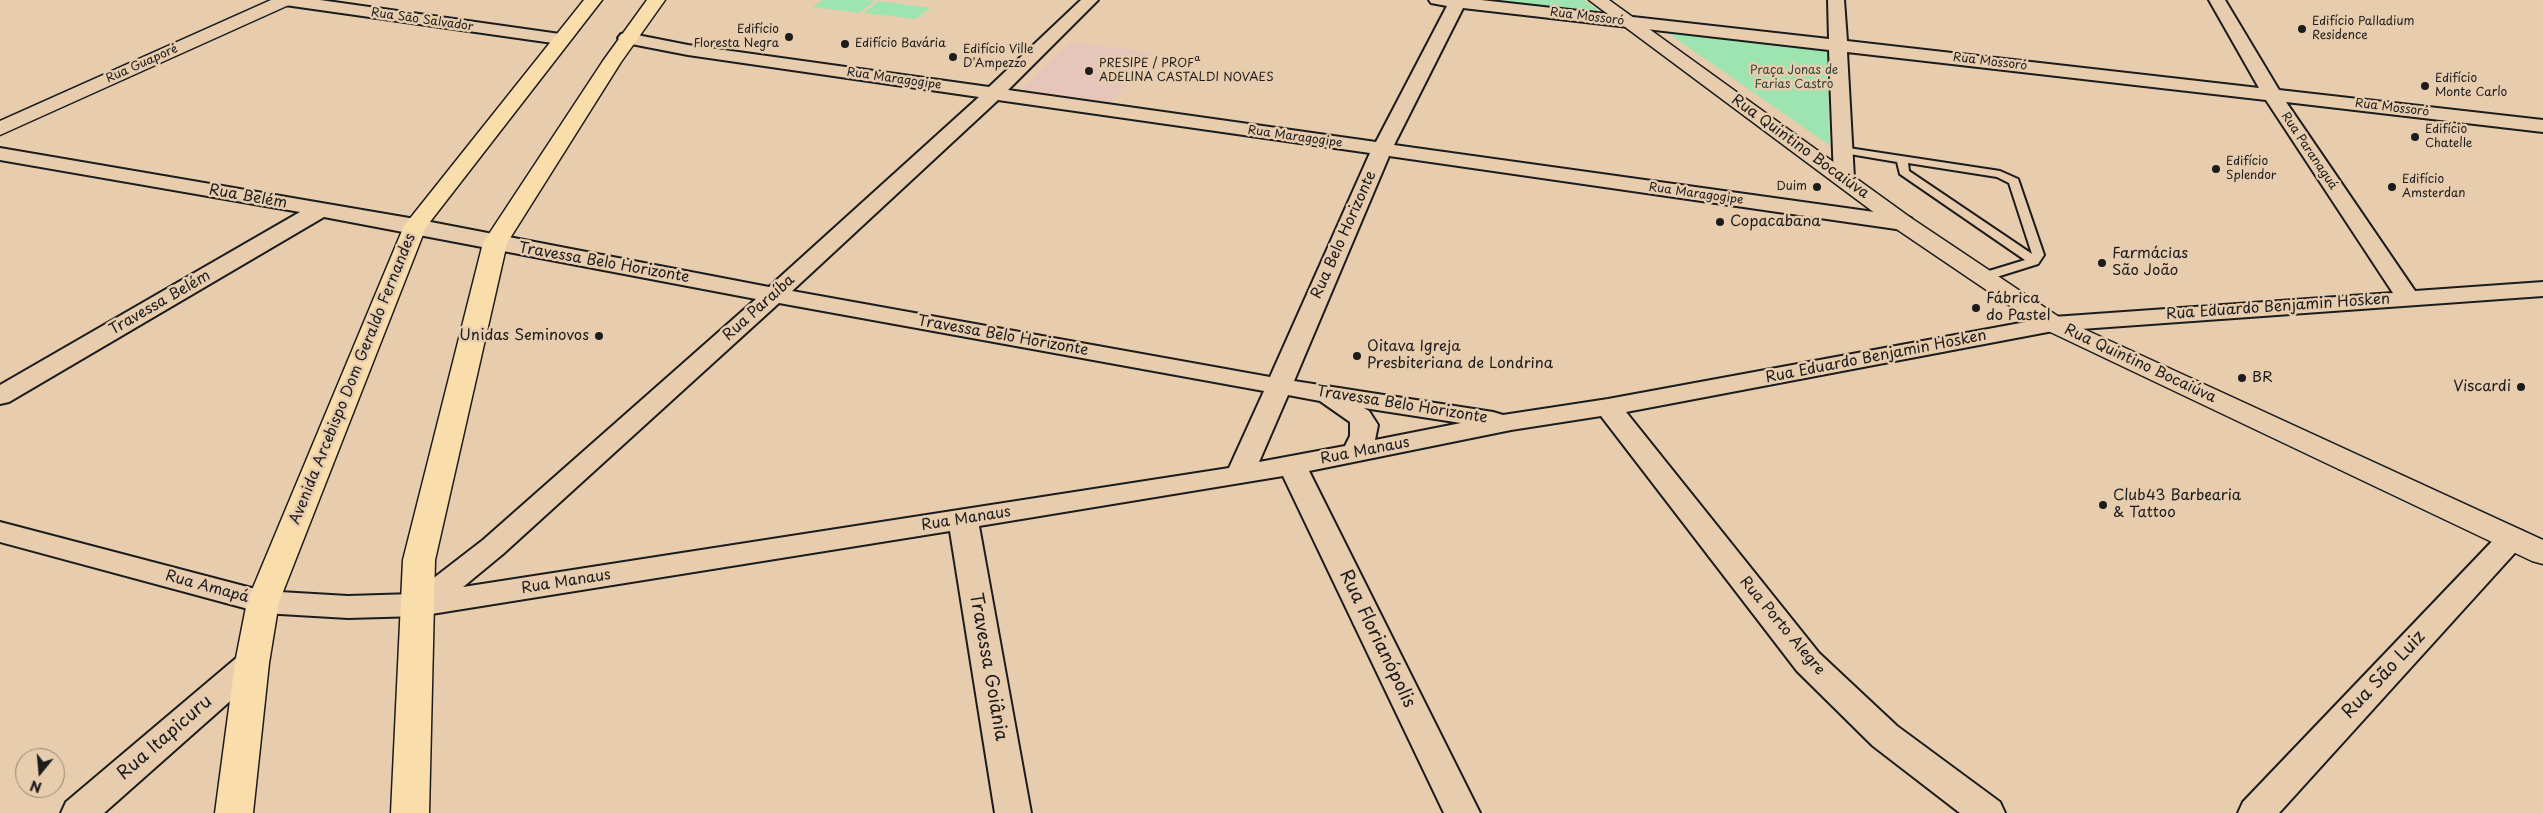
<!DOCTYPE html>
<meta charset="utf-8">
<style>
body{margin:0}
#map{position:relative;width:2543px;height:813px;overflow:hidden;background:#e7ccae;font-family:"Playpen Sans",sans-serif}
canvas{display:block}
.north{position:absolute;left:15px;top:748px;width:50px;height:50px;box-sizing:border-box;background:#e7ccae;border:1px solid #968674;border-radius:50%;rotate:197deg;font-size:14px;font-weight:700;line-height:20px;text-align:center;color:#1c1c1c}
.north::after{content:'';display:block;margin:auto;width:18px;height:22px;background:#1c1c1c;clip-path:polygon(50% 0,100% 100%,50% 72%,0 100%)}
</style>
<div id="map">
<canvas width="2543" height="813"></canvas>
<div class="north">N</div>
</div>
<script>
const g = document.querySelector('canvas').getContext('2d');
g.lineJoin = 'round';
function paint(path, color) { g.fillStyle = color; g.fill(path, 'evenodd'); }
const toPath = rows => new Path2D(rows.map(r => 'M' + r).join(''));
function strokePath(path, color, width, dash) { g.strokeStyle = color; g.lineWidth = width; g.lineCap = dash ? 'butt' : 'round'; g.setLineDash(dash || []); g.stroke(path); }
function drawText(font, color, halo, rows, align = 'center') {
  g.font = font + ' "Playpen Sans",sans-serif'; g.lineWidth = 5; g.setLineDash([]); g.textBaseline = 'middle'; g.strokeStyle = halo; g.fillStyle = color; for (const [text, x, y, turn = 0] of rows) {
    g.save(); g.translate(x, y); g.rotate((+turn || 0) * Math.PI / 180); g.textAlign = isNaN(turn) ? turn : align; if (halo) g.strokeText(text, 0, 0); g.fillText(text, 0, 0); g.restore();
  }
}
paint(toPath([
 [1070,42,1153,53,1112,102,1021,89]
]), '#e6c5bb');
paint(toPath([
 [822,0,864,0,875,1,859,13,813,7],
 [1480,0,1584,0,1605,15],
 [879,1,930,8,916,19,864,13],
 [1665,31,1828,48,1829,145]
]), '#9ee4b1');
const lane = toPath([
 [1842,147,2000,171,2018,179,2044,255,2038,264,1987,280,1979,280,1977,277,1979,274,2025,260,1900,174,1897,162,1838,152,1838,148,1842,147],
 [1908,163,1997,177,2009,183,2032,254,1909,171,1908,163]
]);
const street = toPath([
 [277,0,320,0,560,34,566,35,569,39,566,43,560,44,285,5,277,0],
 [1081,0,1098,0,1008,90,1376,142,1447,6,1431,3,1429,0,1481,0,1829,39,1828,0,1844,0,1847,41,2259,88,2209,0,2225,0,2279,90,2543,120,2543,132,2286,102,2415,291,2543,282,2543,296,2053,331,1626,412,1819,653,1897,726,2000,802,2005,813,1960,813,1873,746,1797,671,1601,416,1511,430,1309,471,1480,813,1444,813,1283,476,979,526,1031,813,995,813,950,531,419,616,348,618,263,613,0,542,0,522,263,591,348,596,413,594,483,540,756,299,324,217,9,402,0,404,0,385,300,212,0,160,0,148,415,219,769,287,979,97,688,55,621,42,618,38,621,34,627,33,688,45,989,87,1081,0],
 [1463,8,1829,50,1834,178,1837,182,1844,184,1851,182,1854,178,1847,52,2266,100,2393,293,2053,317,1608,399,1503,415,1493,412,1294,381,1389,156,1903,230,1911,228,1914,223,1911,218,1903,216,1394,145,1463,8],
 [998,100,1370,153,1270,377,792,291,998,100],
 [779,303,1264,391,1229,468,463,587,503,554,779,303],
 [1288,395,1320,401,1350,422,1350,436,1345,446,1259,462,1288,395],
 [1364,408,1461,423,1375,440,1378,425,1369,411,1364,408],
 [2512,528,2522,531,2527,538,2522,545,2279,813,2238,813,2243,802,2502,531,2512,528],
 [252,651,263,654,268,663,263,672,104,813,61,813,66,802,241,654,252,651]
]);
const secondary = toPath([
 [271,0,294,0,291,4,0,135,0,121,271,0],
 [1589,0,1609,0,1911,218,2062,319,2543,540,2543,564,2532,561,2044,329,1895,228,1589,0]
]);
const primary = toPath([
 [584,0,602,0,426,227,279,602,269,663,253,813,215,813,235,663,247,602,404,226,584,0],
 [647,0,665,0,621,62,507,243,435,560,429,813,391,813,403,560,483,243,603,61,647,0]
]);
strokePath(lane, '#1c1c1c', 4);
strokePath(street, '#1c1c1c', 4);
strokePath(secondary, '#1c1c1c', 3);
strokePath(primary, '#1c1c1c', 3);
paint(lane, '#e7ccae');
paint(street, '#e7ccae');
paint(secondary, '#e7ccae');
paint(primary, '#f9ddab');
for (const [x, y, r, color] of [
 [2302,29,5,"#1c1c1c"],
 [789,37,5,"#1c1c1c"],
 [845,44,5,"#1c1c1c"],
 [953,57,5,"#1c1c1c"],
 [1089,71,5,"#1c1c1c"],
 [2425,86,5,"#1c1c1c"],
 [2415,137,5,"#1c1c1c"],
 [2216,169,5,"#1c1c1c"],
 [1817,187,5,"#1c1c1c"],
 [2392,187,5,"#1c1c1c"],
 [1720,222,5,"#1c1c1c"],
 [2102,263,5,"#1c1c1c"],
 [1976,308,5,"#1c1c1c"],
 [599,336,5,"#1c1c1c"],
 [1357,356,5,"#1c1c1c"],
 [2242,378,5,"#1c1c1c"],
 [2521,387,5,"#1c1c1c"],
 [2103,505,5,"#1c1c1c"]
]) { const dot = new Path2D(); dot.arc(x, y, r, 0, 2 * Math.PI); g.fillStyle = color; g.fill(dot); strokePath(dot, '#e7ccae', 2); }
drawText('12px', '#1c1c1c', '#e7ccae', [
 ["Rua Mossoró",1587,17,7],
 ["Rua São Salvador",422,20,8],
 ["Rua Mossoró",1990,62,7],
 ["Rua Guaporé",142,64,-24],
 ["Rua Maragogipe",894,79,8],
 ["Rua Mossoró",2392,108,7],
 ["Rua Maragogipe",1295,137,8],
 ["Rua Paranaguá",2309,151,56],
 ["Rua Maragogipe",1696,194,8]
]);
drawText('12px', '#1c1c1c', '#e7ccae', [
 ["Edifício Palladium",2312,22],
 ["Residence",2312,36],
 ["Edifício",779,30,"right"],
 ["Floresta Negra",779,44,"right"],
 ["Edifício Bavária",855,44],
 ["Edifício Ville",963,50],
 ["D'Ampezzo",963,64],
 ["PRESIPE / PROFª",1099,64],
 ["ADELINA CASTALDI NOVAES",1099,78],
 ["Edifício",2435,79],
 ["Monte Carlo",2435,93],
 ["Edifício",2425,130],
 ["Chatelle",2425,144],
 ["Edifício",2226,162],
 ["Splendor",2226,176],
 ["Edifício",2402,180],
 ["Amsterdan",2402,194],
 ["Duim",1807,187,"right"]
], 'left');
drawText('12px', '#36443a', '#e7ccae', [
 ["Praça Jonas de",1794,71],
 ["Farias Castro",1794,85]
]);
drawText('15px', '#1c1c1c', '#e7ccae', [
 ["Rua Quintino Bocaiúva",1800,147,36],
 ["Rua Belém",248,197,10],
 ["Rua Belo Horizonte",1344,235,-66],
 ["Travessa Belo Horizonte",604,263,10],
 ["Travessa Belém",160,303,-30],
 ["Rua Eduardo Benjamin Hosken",2278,307,-4],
 ["Rua Paraíba",759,308,-42],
 ["Travessa Belo Horizonte",1003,336,10],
 ["Rua Eduardo Benjamin Hosken",1876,357,-11],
 ["Rua Quintino Bocaiúva",2140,364,25],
 ["Avenida Arcebispo Dom Geraldo Fernandes",353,379,-68],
 ["Travessa Belo Horizonte",1402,405,9],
 ["Rua Manaus",1365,451,-11],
 ["Rua Manaus",966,519,-9],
 ["Rua Manaus",566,582,-9],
 ["Rua Amapá",207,587,15],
 ["Rua Porto Alegre",1782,626,50]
]);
drawText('15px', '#1c1c1c', '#e7ccae', [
 ["Copacabana",1730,222],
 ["Farmácias",2112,254],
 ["São João",2112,271],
 ["Fábrica",1986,299],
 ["do Pastel",1986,316],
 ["Unidas Seminovos",589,336,"right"],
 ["Oitava Igreja",1367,347],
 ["Presbiteriana de Londrina",1367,364],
 ["BR",2252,378],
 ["Viscardi",2511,387,"right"],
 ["Club43 Barbearia",2113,496],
 ["& Tattoo",2113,513]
], 'left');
drawText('18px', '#1c1c1c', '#e7ccae', [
 ["Rua Florianópolis",1377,639,64],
 ["Travessa Goiânia",988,667,80],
 ["Rua São Luiz",2384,675,-47],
 ["Rua Itapicuru",165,738,-41]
]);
</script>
